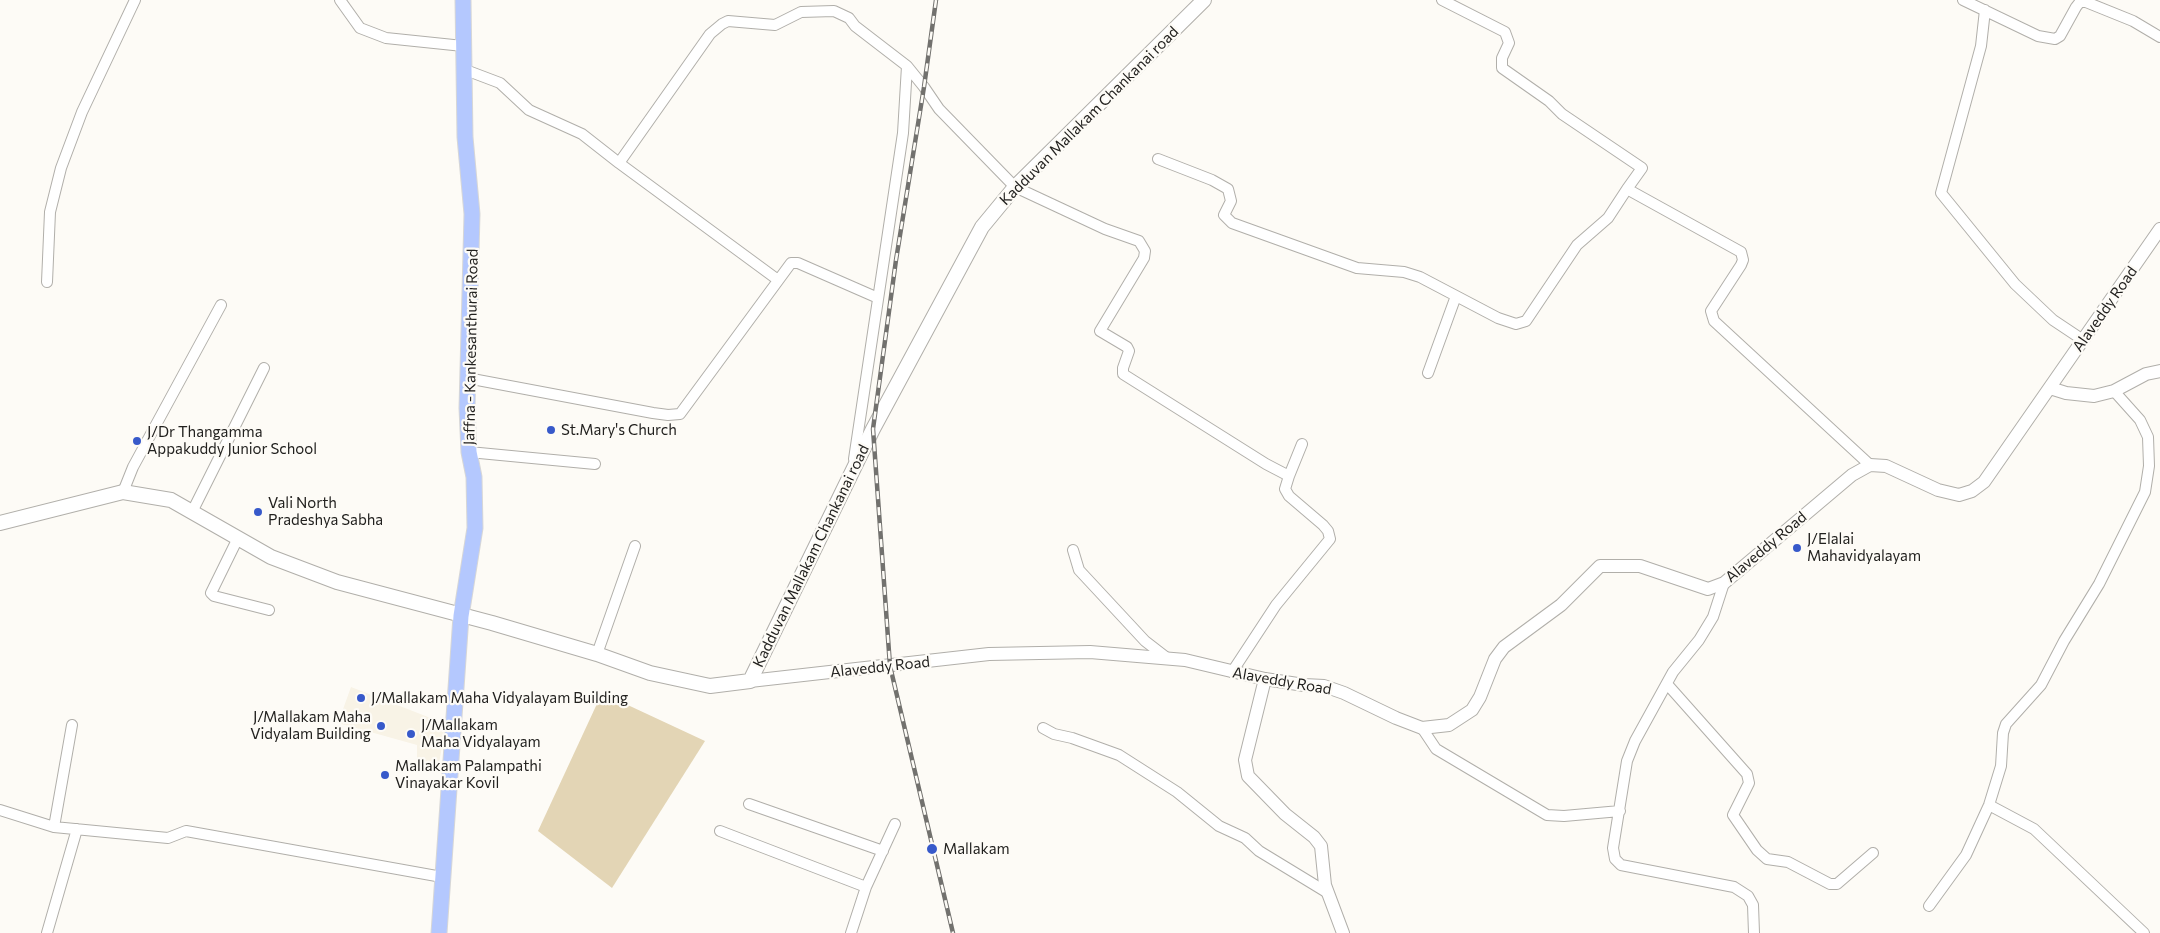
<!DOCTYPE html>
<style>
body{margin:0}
canvas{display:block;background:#fdfbf6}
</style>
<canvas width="2160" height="933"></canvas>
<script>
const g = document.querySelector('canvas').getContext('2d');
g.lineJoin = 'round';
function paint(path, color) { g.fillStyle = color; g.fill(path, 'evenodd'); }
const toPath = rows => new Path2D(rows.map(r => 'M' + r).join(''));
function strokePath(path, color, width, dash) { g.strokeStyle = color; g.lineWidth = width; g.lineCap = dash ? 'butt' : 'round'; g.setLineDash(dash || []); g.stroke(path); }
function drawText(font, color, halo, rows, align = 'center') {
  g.font = font + ' Commissioner,sans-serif'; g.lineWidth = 4.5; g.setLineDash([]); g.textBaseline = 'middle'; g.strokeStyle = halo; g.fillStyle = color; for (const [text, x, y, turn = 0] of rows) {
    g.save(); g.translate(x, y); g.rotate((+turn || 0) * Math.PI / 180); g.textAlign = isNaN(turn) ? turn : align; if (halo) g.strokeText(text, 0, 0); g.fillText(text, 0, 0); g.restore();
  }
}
paint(toPath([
 [351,687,446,724,438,769,417,762,417,745,338,723]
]), '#f8f3e6');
paint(toPath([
 [602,693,705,741,612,888,538,831]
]), '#e3d5b5');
const minor = toPath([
 [340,0,360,28,386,38,463,46],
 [1442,0,1505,32,1509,43,1502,58,1502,68,1549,101,1562,114,1642,168,1627,189,1741,252,1743,260,1741,265,1711,311,1714,321,1870,465],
 [1963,0,2038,36,2055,39,2060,36,2076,7,2080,2,2086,2,2133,21,2160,37],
 [1985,10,1981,46,1941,193,2015,284,2053,320,2083,340],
 [463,69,500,83,529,110,582,134,619,163,710,34,722,24,728,21,775,25,801,12,834,11,849,18,855,26,907,66,924,87,939,109,1015,187,1105,229,1139,241,1145,251,1144,258,1100,331,1127,347,1129,351,1123,368,1123,374,1266,464,1289,476],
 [1158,159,1212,180,1228,189,1231,201,1224,215,1232,223,1357,268,1404,272,1420,277,1498,318,1516,324,1526,321,1577,245,1608,218,1627,189],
 [619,163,778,280],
 [47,282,50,212,61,168,82,112,135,0],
 [1428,373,1456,296],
 [467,378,653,413,668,415,680,414,791,263,798,263,878,298],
 [469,452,595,464],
 [854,459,903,133,907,66],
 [123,492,133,467,221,305],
 [192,512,264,368],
 [238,538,211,593,214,596,269,610],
 [1073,550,1079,570,1145,641,1167,658],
 [1724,583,1713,617,1699,640,1673,672,1635,741,1627,761,1613,848,1615,859,1621,865,1734,887,1748,896,1753,905,1754,933],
 [597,654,635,546],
 [1232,672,1276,605,1330,539,1328,531,1323,525,1289,496,1285,489,1289,476,1302,444],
 [1667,684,1747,774,1749,783,1733,815,1757,850,1767,859,1788,862,1830,884,1837,884,1873,853],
 [1043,728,1054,734,1072,738,1119,755,1177,792,1219,826,1245,838,1259,851,1328,893],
 [1422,728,1436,749,1547,815,1564,816,1620,811],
 [749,804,883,851],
 [1989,805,2034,829,2144,933],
 [0,810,54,827,168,838,186,831,442,877],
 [54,827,72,725],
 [720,831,866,887],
 [1929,906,1966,855,1989,805,2001,766,2003,733,2006,724,2041,685,2064,641,2099,584,2145,492,2149,466,2148,437,2140,420,2114,391],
 [47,933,77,829],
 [851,933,866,887,895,824]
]);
const tertiary = toPath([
 [2050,388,2066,393,2094,396,2114,391,2146,374,2160,371],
 [1265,679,1245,760,1248,776,1285,814,1314,837,1321,846,1325,885,1343,933],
 [750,681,989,654,1090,652,1185,660,1265,679,1304,685,1324,686,1344,693,1396,718,1422,728,1449,725,1472,710,1480,697,1495,659,1504,647,1561,605,1600,566,1640,566,1708,589,1724,583,1852,475,1870,465,1886,466,1938,490,1959,495,1972,491,1984,482,2160,229]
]);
const secondary = toPath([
 [0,523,123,492,171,500,271,557,337,582,492,623,597,654,650,673,710,686,750,681,873,429,982,227,1015,187,1204,0]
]);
const primary = toPath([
 [439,933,461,616,475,528,474,477,469,452,467,408,472,214,465,137,463,0]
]);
strokePath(minor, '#b1afaa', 12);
strokePath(tertiary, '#b1afaa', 14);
strokePath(secondary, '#b1afaa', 16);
strokePath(primary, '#d7d7d7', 17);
strokePath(minor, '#fff', 10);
strokePath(tertiary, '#fff', 12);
strokePath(secondary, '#fff', 14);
strokePath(primary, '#b4c8fe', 15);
const rail = toPath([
 [936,0,924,87,896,260,873,429,890,666,953,933]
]);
strokePath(rail, '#72716e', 4.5);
strokePath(rail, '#fdfbf6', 2.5, [8]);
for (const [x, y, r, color] of [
 [551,430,5,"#3759ca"],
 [137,441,5,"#3759ca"],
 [258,512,5,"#3759ca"],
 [1797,548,5,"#3759ca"],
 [361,698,5,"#3759ca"],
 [381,726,5,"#3759ca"],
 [411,734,5,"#3759ca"],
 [385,775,5,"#3759ca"],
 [932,849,6,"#3759ca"]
]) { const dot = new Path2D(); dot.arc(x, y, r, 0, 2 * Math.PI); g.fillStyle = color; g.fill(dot); strokePath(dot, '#fdfbf6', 2); }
drawText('15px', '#22211f', '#fdfbf6', [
 ["Kadduvan Mallakam Chankanai road",1089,116,-45],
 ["Alaveddy Road",2105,309,-55],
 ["Jaffna - Kankesanthurai Road",471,347,-89],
 ["Alaveddy Road",1766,547,-40],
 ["Kadduvan Mallakam Chankanai road",811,556,-64],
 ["Alaveddy Road",880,667,-6],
 ["Alaveddy Road",1282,681,10]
]);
drawText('15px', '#22211f', '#fdfbf6', [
 ["St.Mary's Church",561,430],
 ["J/Dr Thangamma",147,432],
 ["Appakuddy Junior School",147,449],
 ["Vali North",268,503],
 ["Pradeshya Sabha",268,520],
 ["J/Elalai",1807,539],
 ["Mahavidyalayam",1807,556],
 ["J/Mallakam Maha Vidyalayam Building",371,698],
 ["J/Mallakam Maha",371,717,"right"],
 ["Vidyalam Building",371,734,"right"],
 ["J/Mallakam",421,725],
 ["Maha Vidyalayam",421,742],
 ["Mallakam Palampathi",395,766],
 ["Vinayakar Kovil",395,783],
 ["Mallakam",943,849]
], 'left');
</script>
